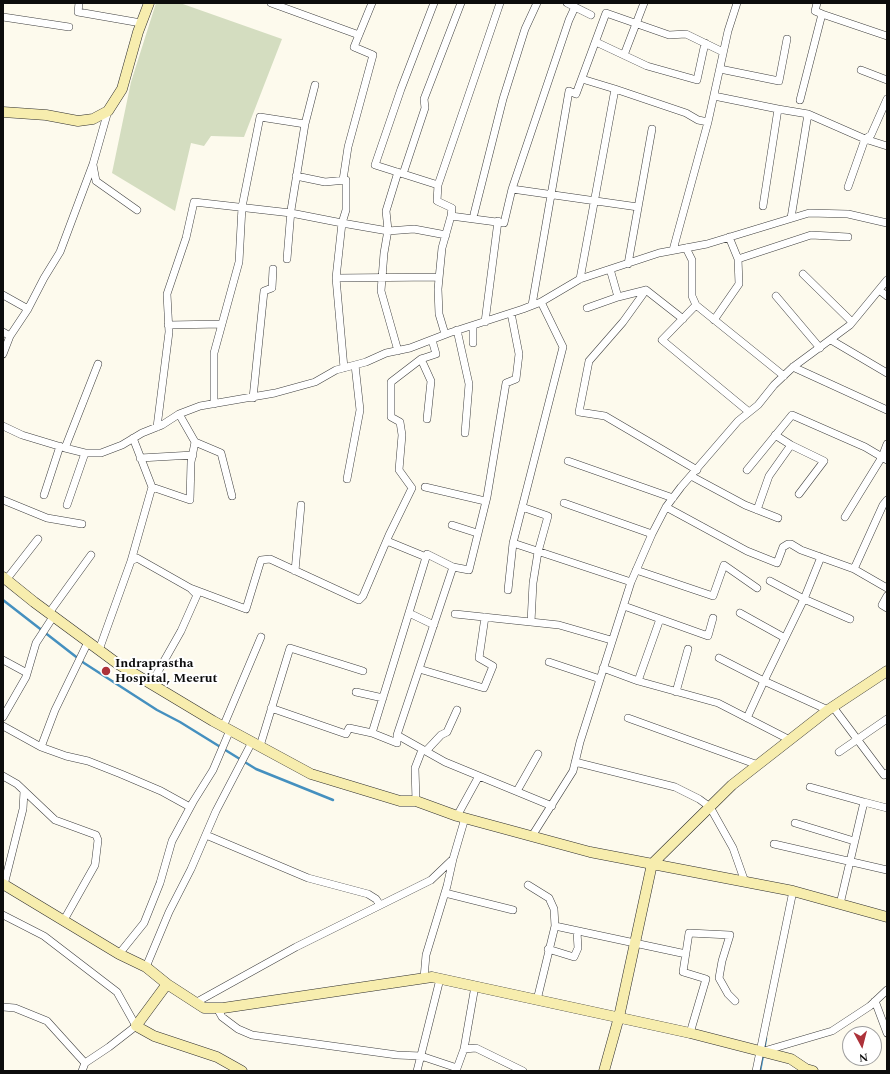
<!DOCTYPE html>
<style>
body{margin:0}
#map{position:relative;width:890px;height:1074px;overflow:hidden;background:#fdfaed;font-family:Spectral,serif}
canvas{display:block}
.frame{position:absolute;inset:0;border:4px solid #0c0c0c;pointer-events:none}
.north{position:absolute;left:842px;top:1026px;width:40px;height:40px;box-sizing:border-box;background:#fff;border:1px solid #9e9e9e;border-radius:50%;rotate:173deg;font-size:11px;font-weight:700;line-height:16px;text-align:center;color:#0c0c0c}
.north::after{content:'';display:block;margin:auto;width:14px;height:18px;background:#ad323a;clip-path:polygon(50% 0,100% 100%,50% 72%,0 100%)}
</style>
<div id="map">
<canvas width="890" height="1074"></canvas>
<div class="frame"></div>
<div class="north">N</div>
</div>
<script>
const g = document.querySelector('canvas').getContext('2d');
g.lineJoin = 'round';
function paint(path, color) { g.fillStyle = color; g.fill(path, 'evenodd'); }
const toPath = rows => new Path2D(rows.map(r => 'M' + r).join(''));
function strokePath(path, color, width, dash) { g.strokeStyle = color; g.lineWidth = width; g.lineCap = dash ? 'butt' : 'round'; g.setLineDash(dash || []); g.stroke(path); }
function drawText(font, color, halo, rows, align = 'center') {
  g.font = font + ' Spectral,serif'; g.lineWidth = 4; g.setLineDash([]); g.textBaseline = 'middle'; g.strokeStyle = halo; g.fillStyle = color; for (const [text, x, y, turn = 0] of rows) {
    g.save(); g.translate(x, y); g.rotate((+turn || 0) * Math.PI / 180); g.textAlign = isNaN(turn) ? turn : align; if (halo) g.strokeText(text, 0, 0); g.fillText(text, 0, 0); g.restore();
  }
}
paint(toPath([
 [156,3,180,3,282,39,244,137,211,136,204,146,191,143,175,211,112,173,131,82]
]), '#d4ddc0');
strokePath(toPath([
 [3,600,84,663,157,710,180,722,256,769,333,800],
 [764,1050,766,1038],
 [760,1071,763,1055]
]), '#4590bf', 2.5);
const street = toPath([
 [79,3,78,12,141,23],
 [271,3,359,35],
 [434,3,401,89,375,165,438,185],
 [567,3,591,15],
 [822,14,887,36],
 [3,17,69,27],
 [596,42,647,66,697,80,705,43],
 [624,55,644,3],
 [720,69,779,81,787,39],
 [861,70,887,80],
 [582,79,615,89],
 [714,96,778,109],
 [800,100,822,14,815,11,817,3],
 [305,124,315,85],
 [93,165,96,181,137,210],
 [403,174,425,108,424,99,461,3],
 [296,176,325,182,346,180,346,210,342,223,388,231,414,229,446,235],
 [343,180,348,147,373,55,354,47,372,3],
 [848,187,865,139,887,146],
 [512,189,638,207],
 [763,206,778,109,808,114],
 [474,214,503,99,525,29,537,3],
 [451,216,452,208,437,201,438,185,500,3],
 [791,218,808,114,865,139,871,135,887,99],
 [686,248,692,260,692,296,696,305],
 [673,250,708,122,728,31,737,3],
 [738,259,811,235,848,237],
 [628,264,652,129],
 [610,269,618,297,646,290,683,319],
 [803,274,852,322],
 [336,278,439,277],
 [580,279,615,89,686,113,698,120,708,122],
 [646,290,623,322,589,361,579,412,605,416,697,470],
 [879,290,887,296],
 [3,295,28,309,10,336,3,332],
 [776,296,820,348],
 [532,305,569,91,576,94,606,13,669,35,686,34,723,52],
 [587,308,618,297],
 [28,309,44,278,60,252,93,164,108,111],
 [511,313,519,354,516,379,506,383,487,497,469,570,453,567,397,735,445,762,552,806],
 [714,320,739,284,738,259,729,237],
 [485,322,498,221],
 [168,325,222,324],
 [473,326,473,343],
 [457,330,469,384,465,433],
 [445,334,439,314,438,289,442,248,451,216,504,223,512,189,569,20,575,7],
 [831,340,887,373],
 [398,351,381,291,384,253,388,230,386,211,398,172],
 [3,354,10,336],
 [421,359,436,354,432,340],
 [793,367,887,410],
 [253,398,264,291,272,288,273,269],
 [214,404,214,353,239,262,242,207,260,117,305,124,291,210,287,259],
 [749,412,662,340,696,305,784,376],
 [3,426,22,435,65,448,85,453,101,453,122,445,142,433,162,425,179,414,200,406,275,393,315,382,336,370,366,362,386,353,410,348,449,333,523,309,541,302,580,279,659,253,707,244,809,213,848,214,887,223],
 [157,427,169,332,167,294,186,238,194,202,291,213,342,223,336,278,344,368],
 [195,442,221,453,232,496],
 [791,445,824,461,799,494],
 [65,448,98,364],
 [140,458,193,455],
 [568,461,673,498],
 [747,470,792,415,865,447,887,460],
 [691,476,745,505,778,518],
 [347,479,360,410,355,365],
 [152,487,190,500,191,462,195,442,179,414],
 [425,487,485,501],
 [44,495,60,446],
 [3,500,47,518,82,524],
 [564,503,652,534],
 [67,505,85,453],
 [522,507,548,516,538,552,533,583,531,622],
 [666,507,747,551,777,563,783,547,788,544,791,544,801,550,854,569,883,505,887,500],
 [757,510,769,476,791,445,775,435],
 [845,517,882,457,887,444],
 [452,525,477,533],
 [387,541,426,557],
 [513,543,631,582],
 [821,557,804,599,850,619],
 [131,561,152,487,133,438],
 [854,569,887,588],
 [636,570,713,596,724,565,757,588],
 [295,571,301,505],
 [6,580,38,539],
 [770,581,804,599,764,681,828,710],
 [508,590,513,543,563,347,541,302],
 [887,596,882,605,887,608],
 [624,606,708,636,713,618],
 [49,613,91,555],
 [409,613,434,625],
 [740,613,785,638],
 [455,614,559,625,611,640],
 [88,642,55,710,41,747,66,756,88,761,121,774,161,791,190,807],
 [99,650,131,561,137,558,190,588,246,609,261,560,270,559,359,600,363,596,389,535,412,488,399,470,402,435,400,422,391,417,391,382,421,359,431,381,427,419],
 [719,658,764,681,747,718],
 [3,660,27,673],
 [549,662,600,679],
 [603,668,638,681,718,703,790,740],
 [419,669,484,688,493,666,479,658,485,617],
 [638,681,660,619],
 [151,684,181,631,197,595,192,590],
 [356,692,383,698],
 [676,692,688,649],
 [833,707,884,775,887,773],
 [271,708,346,734,349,728,372,733],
 [3,717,26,677,36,643,53,617],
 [628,718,758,765],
 [3,726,41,747],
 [223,727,261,637],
 [397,735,397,743,372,733,427,554,453,567],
 [260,746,290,648,363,671],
 [426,751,441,735,447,732,457,710],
 [839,752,887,719],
 [575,762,675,787,699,799,710,807,733,848,745,882],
 [3,776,17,784,55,820,96,835,98,840,95,865,64,920],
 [810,787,864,802],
 [517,791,538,754],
 [416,801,415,768,422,750],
 [457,816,479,776],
 [795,823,854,841],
 [206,835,308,878,368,894,376,899,380,905],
 [532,836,573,771,580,742,631,582,652,534,666,507,681,487,738,421,758,405,774,385,793,367,850,325,887,280],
 [774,844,887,870],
 [4,885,23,809,24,791],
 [528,885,549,898,554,909,555,926],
 [445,893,513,910],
 [840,904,864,802,887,808],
 [3,915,44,936,117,992,136,1026,109,1047,85,1063,47,1021,15,1008,3,1007],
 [548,949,574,957,578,948,577,932],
 [119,954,144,923,160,883,172,841,193,802,213,770,230,730],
 [146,967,169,912,191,869,216,811,252,742],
 [424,978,426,955,447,886,453,859],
 [537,1000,555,926,686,954],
 [875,1001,887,1033],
 [195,1003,296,947,431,880,453,859,465,818],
 [217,1008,222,1017,238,1029,252,1035,397,1055,421,1056,457,1068],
 [690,1033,706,979,683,972,689,933,730,935,722,961,719,978,728,994,735,1001],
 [464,1049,476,1048,523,1071],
 [764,1051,832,1031,870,1006,887,990],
 [82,1071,85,1063],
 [417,1071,440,979],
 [456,1071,464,1049,475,986],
 [756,1071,793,891]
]);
const secondary = toPath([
 [3,112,46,115,78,121,93,119,108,111,122,89,138,32,149,3],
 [3,577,34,602,118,664,213,721,311,774,400,801,416,801,457,816,590,852,793,891,887,917],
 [3,884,119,954,146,967,167,984,136,1026,154,1036,217,1057,242,1071],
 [167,984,204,1008,223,1008,432,977,690,1033,791,1059,806,1069,813,1071],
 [604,1071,619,1017,652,864,732,785,828,710,887,671]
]);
strokePath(street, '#3f3f3f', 8);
strokePath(secondary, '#2e2e2e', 11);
strokePath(street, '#fff', 7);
strokePath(secondary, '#f7edae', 10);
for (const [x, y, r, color] of [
 [106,671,5,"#ad323a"]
]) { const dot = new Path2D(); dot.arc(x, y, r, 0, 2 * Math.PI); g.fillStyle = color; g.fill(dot); strokePath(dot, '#fff', 1.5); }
drawText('bold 13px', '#0c0c0c', '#fff', [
 ["Indraprastha",115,664],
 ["Hospital, Meerut",115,679]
], 'left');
</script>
